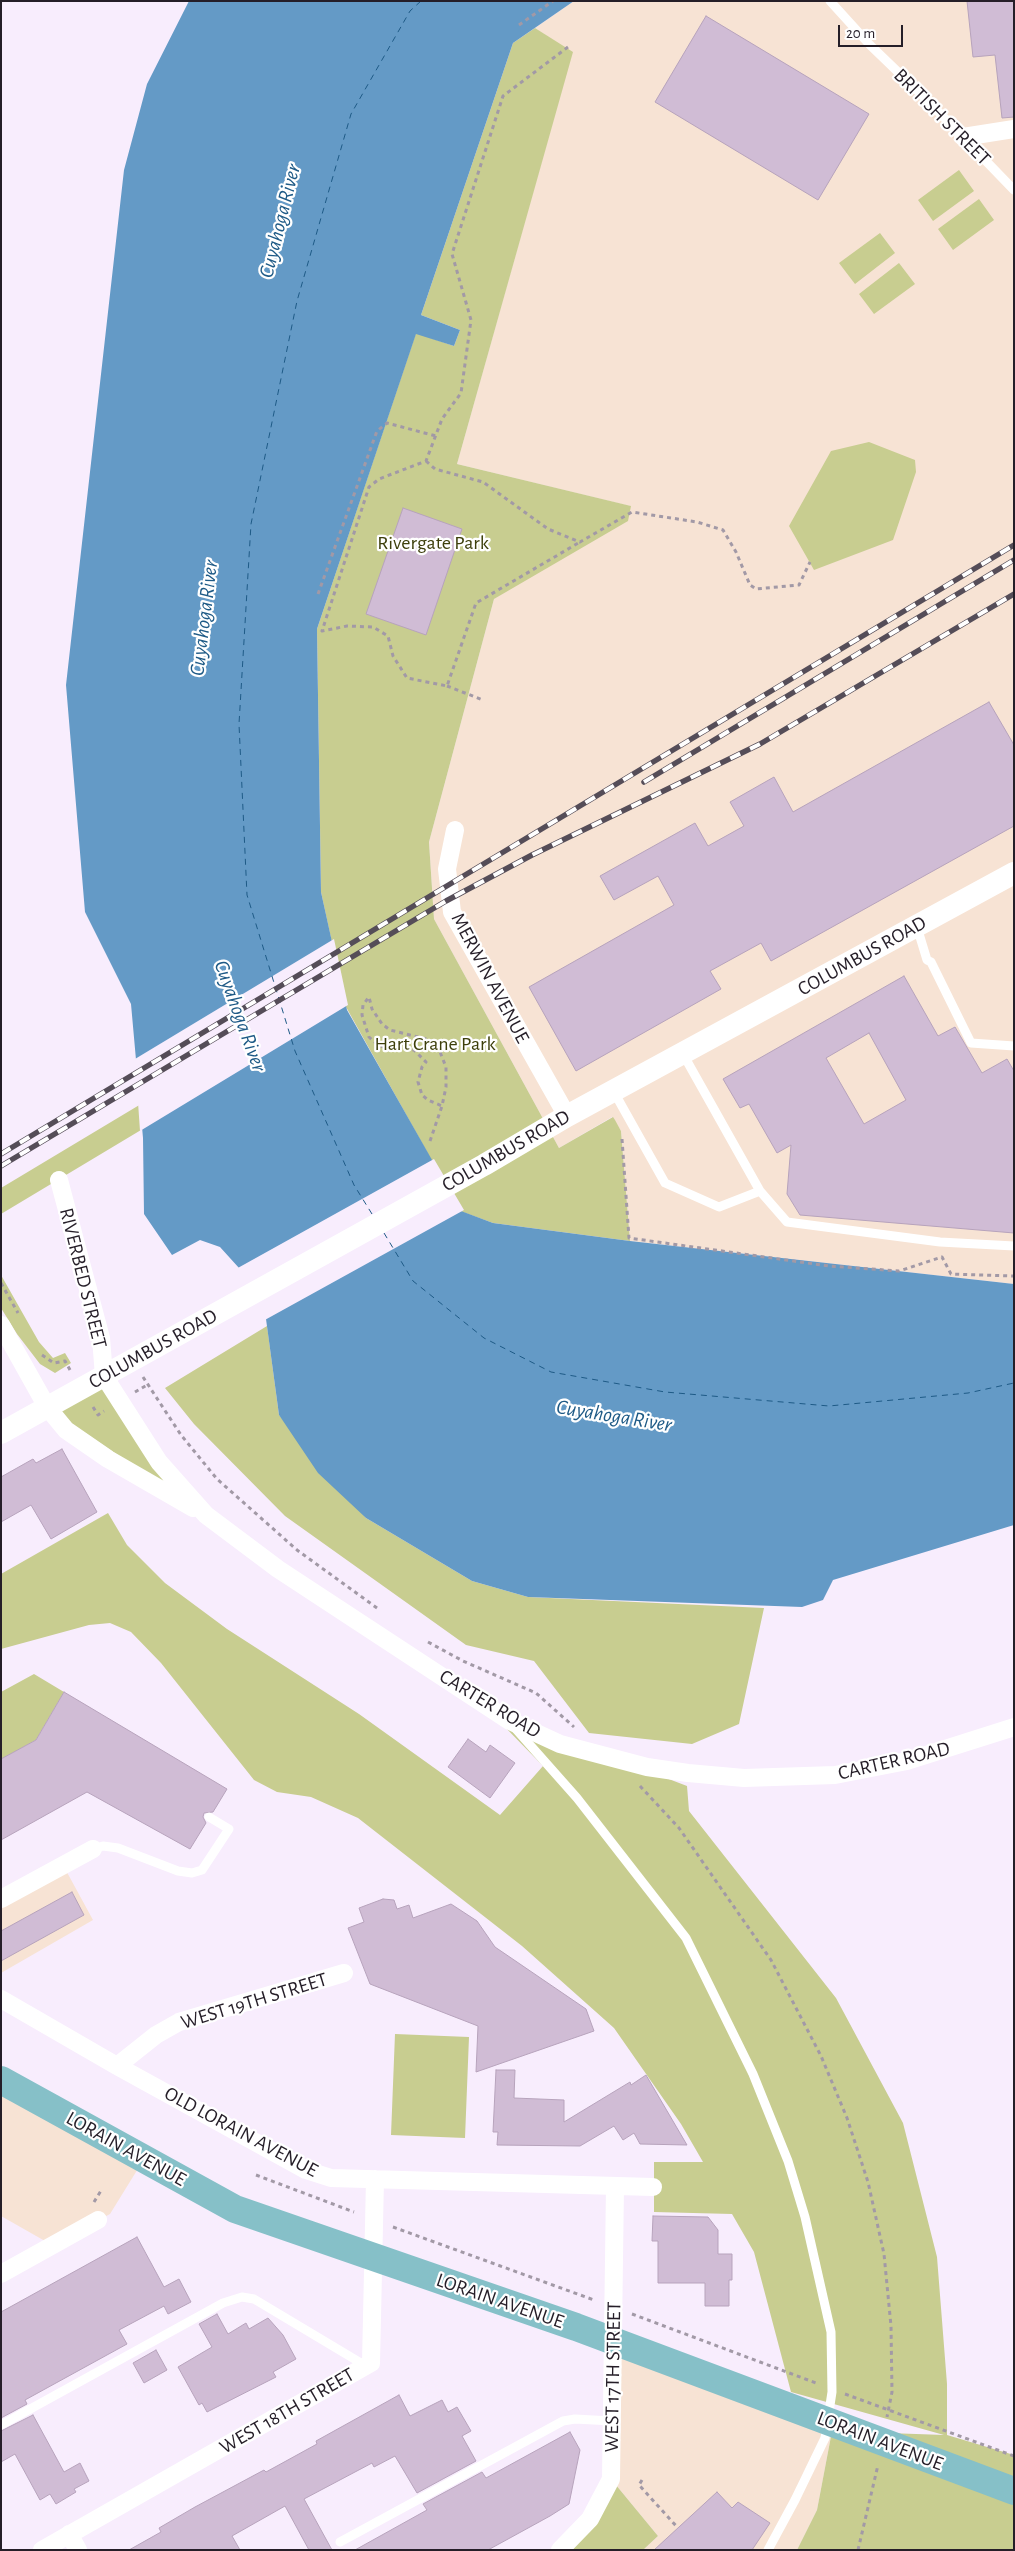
<!DOCTYPE html>
<style>
body{margin:0}
#map{position:relative;width:1015px;height:2551px;overflow:hidden;background:#f8edfd;font-family:"Alegreya Sans",sans-serif}
canvas{display:block}
.frame{position:absolute;inset:0;border:2px solid #251e28;pointer-events:none}
.scale{position:absolute;left:838px;top:25px;width:65px;height:22px;box-sizing:border-box;border:2px solid #251e28;border-top:0;padding-left:6px;font-size:15px;line-height:18px;white-space:nowrap;color:#251e28;-webkit-text-stroke:4px #fff;paint-order:stroke}
</style>
<div id="map">
<canvas width="1015" height="2551"></canvas>
<div class="frame"></div>
<div class="scale">20 m</div>
</div>
<script>
const g = document.querySelector('canvas').getContext('2d');
g.lineJoin = 'round';
function paint(path, color) { g.fillStyle = color; g.fill(path, 'evenodd'); }
const toPath = rows => new Path2D(rows.map(r => 'M' + r).join(''));
function strokePath(path, color, width, dash) { g.strokeStyle = color; g.lineWidth = width; g.lineCap = dash ? 'butt' : 'round'; g.setLineDash(dash || []); g.stroke(path); }
function drawText(font, color, halo, rows, align = 'center') {
  g.font = font + ' "Alegreya Sans",sans-serif'; g.lineWidth = 4.5; g.setLineDash([]); g.textBaseline = 'middle'; g.strokeStyle = halo; g.fillStyle = color; for (const [text, x, y, turn = 0] of rows) {
    g.save(); g.translate(x, y); g.rotate((+turn || 0) * Math.PI / 180); g.textAlign = isNaN(turn) ? turn : align; if (halo) g.strokeText(text, 0, 0); g.fillText(text, 0, 0); g.restore();
  }
}
paint(toPath([
 [574,1,1014,1,1014,1284,630,1241,621,1131,612,1117,559,1148,434,919,429,842,494,599,630,506,457,464,572,53,535,28],
 [63,1865,93,1920,1,1973,1,1899],
 [1,2080,144,2159,110,2214,52,2245,1,2216],
 [613,2351,832,2431,817,2510,797,2550,643,2550,658,2536,611,2479]
]), '#f7e3d4');
paint(toPath([
 [535,28,573,52,457,464,631,506,628,521,494,599,429,842,434,919,559,1148,613,1117,615,1120,621,1131,630,1241,493,1223,460,1211,346,1007,1,1214,1,1188,341,984,321,892,317,629,416,333,454,346,460,330,421,315,513,43],
 [959,170,974,191,933,221,918,200],
 [979,199,994,220,953,250,938,229],
 [880,233,895,253,855,284,839,263],
 [899,263,915,284,874,314,859,294],
 [869,442,915,460,916,472,893,540,814,570,789,526,831,451],
 [1,1275,39,1342,53,1358,65,1353,71,1363,55,1373,40,1364,17,1334,1,1308],
 [267,1326,279,1415,366,1518,472,1581,528,1597,764,1608,739,1724,692,1744,589,1733,534,1661,466,1645,285,1516,194,1424,165,1388],
 [104,1376,200,1511,47,1407],
 [108,1513,127,1545,165,1583,227,1629,359,1714,500,1815,543,1766,502,1724,606,1755,687,1786,689,1811,836,1998,903,2123,937,2257,947,2384,947,2435,1014,2455,1014,2550,797,2550,817,2510,832,2431,944,2435,791,2392,754,2252,732,2214,654,2212,654,2162,703,2162,681,2124,614,2028,522,1946,358,1818,311,1797,277,1792,254,1780,161,1663,131,1632,110,1623,89,1625,1,1649,1,1574],
 [34,1674,64,1692,36,1740,2,1759,1,1692],
 [395,2034,469,2037,465,2138,391,2135],
 [611,2479,658,2536,643,2550,560,2550]
]), '#c8cd90');
paint(toPath([
 [189,1,574,1,513,43,421,315,460,330,454,346,416,334,317,629,321,892,347,1010,461,1211,493,1223,630,1241,1014,1284,1014,1525,833,1580,823,1600,802,1607,528,1597,472,1581,366,1518,318,1473,279,1415,266,1319,239,1268,220,1247,200,1240,172,1255,144,1214,143,1138,131,1004,85,912,66,685,124,170,147,84]
]), '#649ac6');
paint(toPath([
 [334,939,348,1005,140,1131,135,1059],
 [434,1159,464,1210,263,1321,236,1269]
]), '#f8edfd');
strokePath(toPath([
 [372,1214,354,1185,295,1051,247,895,239,724,251,524,297,301,351,114,410,11,421,1],
 [384,1233,413,1281,484,1338,551,1372,665,1392,829,1406,968,1393,1014,1383]
]), '#1e5a86', 1, [6, 5]);
const building = toPath([
 [967,1,1014,1,1014,117,1002,118,995,55,973,57,967,1],
 [706,16,869,114,818,200,655,102,706,16],
 [403,508,462,529,426,635,366,614,403,508],
 [989,702,1014,745,1014,826,771,961,761,943,710,971,721,989,576,1071,529,987,674,905,658,876,614,900,600,876,695,823,708,846,744,826,730,802,774,777,793,812,989,702],
 [904,976,938,1036,955,1027,982,1073,1007,1059,1014,1071,1014,1233,800,1215,787,1194,791,1145,777,1153,749,1104,740,1108,723,1079,904,976],
 [869,1033,906,1100,864,1124,826,1058,869,1033],
 [62,1449,97,1512,51,1539,31,1505,1,1522,1,1477,33,1459,36,1463,62,1449],
 [64,1692,227,1789,213,1812,204,1813,203,1817,206,1823,190,1849,87,1792,1,1840,1,1759,36,1740,64,1692],
 [468,1739,486,1752,490,1745,515,1763,490,1798,448,1767,468,1739],
 [72,1892,84,1915,1,1961,1,1931,72,1892],
 [383,1899,394,1900,397,1909,409,1905,413,1918,451,1904,477,1921,495,1947,586,2009,594,2031,476,2072,478,2026,370,1984,348,1928,364,1922,359,1908,383,1899],
 [496,2070,515,2070,514,2098,564,2100,564,2122,630,2082,631,2085,646,2075,687,2145,640,2144,634,2133,623,2140,614,2126,580,2146,497,2145,498,2132,493,2132,496,2070],
 [653,2216,708,2217,718,2230,718,2254,732,2254,732,2280,729,2280,729,2306,705,2306,705,2283,658,2283,658,2241,652,2241,653,2216],
 [137,2237,164,2287,179,2279,191,2302,168,2314,164,2306,119,2330,127,2344,25,2400,27,2404,1,2418,1,2312,137,2237],
 [217,2314,228,2334,246,2323,249,2329,268,2318,283,2335,296,2359,273,2372,276,2377,207,2412,202,2403,199,2405,178,2367,212,2347,199,2324,217,2314],
 [156,2350,167,2370,144,2383,133,2363,156,2350],
 [399,2395,410,2416,442,2400,448,2412,457,2407,471,2431,462,2436,476,2461,417,2493,395,2456,374,2467,372,2463,304,2499,332,2550,309,2550,285,2506,232,2536,240,2550,129,2550,161,2532,159,2528,195,2507,264,2470,266,2472,317,2444,316,2441,399,2395],
 [33,2415,64,2472,80,2463,89,2481,74,2489,76,2492,56,2504,50,2494,40,2500,15,2454,1,2462,1,2431,33,2415],
 [570,2432,580,2450,569,2504,550,2516,488,2550,355,2550,427,2510,423,2504,482,2472,486,2478,570,2432],
 [717,2492,732,2508,738,2502,770,2523,752,2550,654,2550,717,2492]
]);
paint(building, '#d0bcd5');
strokePath(building, '#b7a3bc', 1);
strokePath(toPath([
 [519,25,553,1],
 [568,47,503,96,452,254,471,320,461,393,442,419,426,461,379,479,369,487,322,631,347,626,373,627,388,636,393,656,407,678,447,686,476,603,580,542],
 [426,461,435,469,483,482,548,529,580,542,632,512,697,522,723,530,736,552,750,585,756,589,799,585,810,562],
 [318,594,377,431,387,423,436,436],
 [447,686,483,700],
 [622,1139,629,1238,829,1266,899,1271,942,1257,951,1274,1014,1276],
 [430,1141,442,1106,446,1087,446,1067,440,1052,430,1040,390,1030,382,1024,372,1009,369,997,363,1005,362,1015,369,1037,379,1046,414,1050,426,1062,422,1067,418,1082,422,1095,428,1100,442,1106],
 [1,1283,18,1313],
 [42,1355,54,1363,65,1361,70,1370],
 [143,1377,181,1435,217,1479,297,1550,377,1608],
 [135,1392,147,1385],
 [93,1407,98,1415,104,1411],
 [428,1642,463,1661,536,1693,574,1727],
 [640,1786,679,1828,771,1960,821,2056,847,2118,868,2182,884,2254,891,2326,892,2392,887,2417],
 [256,2175,354,2212],
 [94,2202,102,2189],
 [393,2227,594,2300],
 [632,2314,816,2383],
 [845,2394,1014,2456],
 [642,2480,639,2485,678,2528],
 [858,2550,878,2465]
]), '#a299a6', 3, [4, 4]);
strokePath(toPath([
 [830,1,870,45,928,101,1014,190],
 [917,927,927,960,931,962,971,1043,1014,1046],
 [683,1054,760,1191,787,1222,940,1242,1014,1246],
 [614,1092,665,1183,719,1207,760,1191],
 [515,1728,577,1798,686,1938,753,2074,788,2161,805,2217,831,2332,832,2392,825,2438,795,2500,768,2550],
 [93,1849,103,1846,118,1848,178,1871,192,1873,202,1870,229,1829,209,1817],
 [1,2425,223,2303,242,2297,254,2299,366,2366],
 [340,2542,563,2421,575,2419,612,2421]
]), '#fff', 9);
strokePath(toPath([
 [963,137,1014,129],
 [455,830,447,869,452,912,567,1116],
 [59,1180,101,1338,104,1376,159,1462,206,1515,278,1569,508,1720,560,1744,647,1767,688,1773,744,1778,835,1775,907,1761,1014,1727],
 [1,1325,47,1407,66,1430,108,1459,193,1508],
 [1,1899,93,1849],
 [1,1999,117,2066,306,2170,331,2178,653,2187],
 [117,2066,156,2035,179,2022,344,1973],
 [1,2274,98,2220],
 [69,2534,78,2550],
 [42,2550,371,2363,375,2179],
 [560,2550,590,2519,611,2479,615,2186]
]), '#fff', 18);
strokePath(toPath([
 [1,1433,484,1165,567,1116,1014,873]
]), '#fff', 22);
strokePath(toPath([
 [1,2080,235,2209,576,2327,1014,2491]
]), '#86c0c8', 28);
const rail = toPath([
 [644,782,1014,560],
 [1,1154,1014,545],
 [1,1166,446,901,532,855,760,744,1014,594]
]);
strokePath(rail, '#554d58', 5.5);
strokePath(rail, '#fff', 4, [11]);
drawText('20px', '#251e28', '#fff', [
 ["BRITISH STREET",942,117,45],
 ["COLUMBUS ROAD",862,956,-29],
 ["MERWIN AVENUE",490,978,62],
 ["COLUMBUS ROAD",506,1151,-30],
 ["RIVERBED STREET",83,1278,76],
 ["COLUMBUS ROAD",153,1349,-29],
 ["CARTER ROAD",490,1704,31],
 ["CARTER ROAD",894,1761,-13],
 ["WEST 19TH STREET",254,2001,-17],
 ["OLD LORAIN AVENUE",241,2132,28],
 ["LORAIN AVENUE",126,2149,29],
 ["LORAIN AVENUE",500,2301,19],
 ["WEST 17TH STREET",613,2377,-89],
 ["WEST 18TH STREET",287,2411,-30],
 ["LORAIN AVENUE",880,2441,21]
]);
drawText('20px', '#3d3f0b', '#fff', [
 ["Rivergate Park",433,543],
 ["Hart Crane Park",435,1044]
]);
drawText('italic 21px', '#1e5a86', '#fff', [
 ["Cuyahoga River",280,221,-76],
 ["Cuyahoga River",204,618,-83],
 ["Cuyahoga River",240,1016,70],
 ["Cuyahoga River",614,1416,9]
]);
</script>
